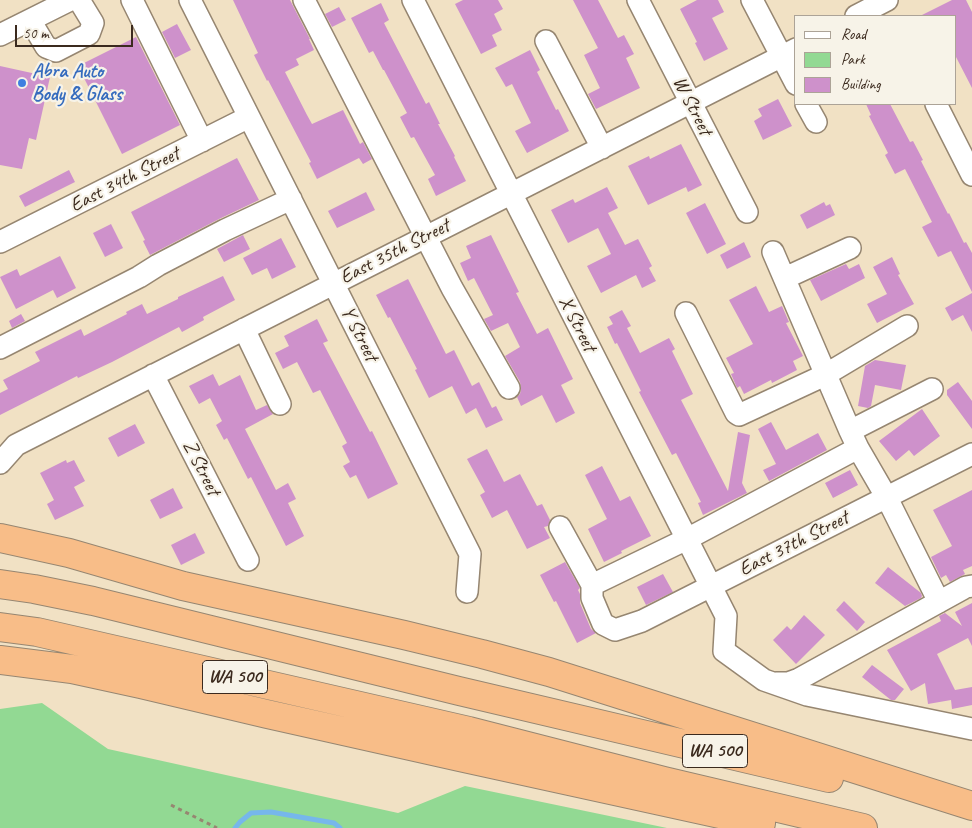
<!DOCTYPE html>
<style>
body{margin:0}
#map{position:relative;width:972px;height:828px;overflow:hidden;background:#f1e1c4;font-family:Caveat,sans-serif}
canvas{display:block}
.legend{position:absolute;left:794px;top:15px;width:162px;height:90px;box-sizing:border-box;background:#f7f3e8;border:1px solid #aca397;margin:0;padding:6px 9px;list-style:none;font-size:15px;color:#3b2a1e}
.legend li{display:flex;align-items:center;gap:10px;height:25px}
.legend b{width:25px;border:1px solid #aca397}
.scale{position:absolute;left:15px;top:25px;width:118px;height:22px;box-sizing:border-box;border:2px solid #3b2a1e;border-top:0;padding-left:6px;font-size:15px;line-height:18px;white-space:nowrap;color:#3b2a1e;-webkit-text-stroke:4px #f7f3e8;paint-order:stroke}
</style>
<div id="map">
<canvas width="972" height="828"></canvas>
<ul class="legend">
<li><b style="height:6px;background:#fff"></b>Road</li>
<li><b style="height:14px;background:#92d993"></b>Park</li>
<li><b style="height:14px;background:#ce91cb"></b>Building</li>
</ul>
<div class="scale">50 m</div>
</div>
<script>
const g = document.querySelector('canvas').getContext('2d');
g.lineJoin = 'round';
function paint(path, color) { g.fillStyle = color; g.fill(path, 'evenodd'); }
const toPath = rows => new Path2D(rows.map(r => 'M' + r).join(''));
function strokePath(path, color, width, dash) { g.strokeStyle = color; g.lineWidth = width; g.lineCap = dash ? 'butt' : 'round'; g.setLineDash(dash || []); g.stroke(path); }
function drawText(font, color, halo, rows, align = 'center') {
  g.font = font + ' Caveat,sans-serif'; g.lineWidth = 4.5; g.setLineDash([]); g.textBaseline = 'middle'; g.strokeStyle = halo; g.fillStyle = color; for (const [text, x, y, turn = 0] of rows) {
    g.save(); g.translate(x, y); g.rotate((+turn || 0) * Math.PI / 180); g.textAlign = isNaN(turn) ? turn : align; if (halo) g.strokeText(text, 0, 0); g.fillText(text, 0, 0); g.restore();
  }
}
paint(toPath([
 [42,703,108,749,398,813,465,786,667,828,0,828,0,709]
]), '#92d993');
strokePath(toPath([
 [235,828,240,822,251,813,271,812,334,823,340,828]
]), '#76b7eb', 5);
paint(toPath([
 [233,0,290,0,310,39,309,39,314,50,296,59,299,65,285,72,307,115,312,124,343,110,360,144,363,142,372,159,363,164,359,158,317,179,309,163,311,162,268,80,267,81,254,55,258,53],
 [463,0,498,0,503,9,494,14,502,30,492,35,497,46,481,54,455,4],
 [573,0,598,0,618,38,624,35,634,54,626,58,640,88,596,109,588,94,600,88,584,55,598,48],
 [697,0,718,0,724,12,712,18,728,49,704,61,695,43,697,42,680,9],
 [952,0,966,0,972,12,972,88,956,57,956,16,920,16],
 [381,3,389,20,384,23,426,104,429,102,440,124,438,124,455,156,454,157,466,181,436,196,428,179,435,175,414,137,411,138,400,117,407,113,384,70,383,70,373,51,369,53,351,18],
 [339,7,346,20,332,27,325,14],
 [177,24,191,50,175,58,162,32],
 [136,37,180,125,122,154,78,66],
 [530,50,540,70,537,72,556,110,558,109,569,131,527,153,515,131,531,123,512,84,506,87,495,68],
 [0,66,50,77,36,140,29,138,22,169,0,165],
 [778,99,792,126,763,140,754,121,762,116,758,109],
 [866,104,890,104,910,142,913,141,923,160,921,161,948,214,949,213,964,243,966,242,972,253,972,292,951,251,938,257,922,227,932,222,905,169,895,174,885,155,888,153,869,116,871,115],
 [681,144,702,185,688,192,686,187,648,205,628,166,649,156,650,159],
 [237,158,259,200,219,219,150,255,143,241,145,240,131,212],
 [69,170,75,182,25,207,19,196],
 [607,187,618,208,608,213,625,245,638,239,652,266,649,268,656,281,642,288,636,275,601,293,587,266,611,254,598,228,568,243,551,210,573,199,575,203],
 [366,192,375,210,337,228,328,211],
 [824,202,826,206,830,204,835,215,807,229,800,215],
 [705,203,726,244,707,254,686,213],
 [111,224,123,248,105,257,93,233],
 [243,235,250,249,224,262,217,249],
 [491,235,519,292,516,293,537,334,548,328,573,379,561,385,575,413,556,423,542,395,521,406,517,397,520,394,521,389,520,382,505,356,520,347,508,323,491,331,484,319,493,315,474,278,468,281,460,263,471,258,466,246],
 [281,238,296,267,272,279,267,268,252,275,243,258],
 [744,242,751,257,727,269,720,255],
 [60,256,76,288,57,298,53,290,16,309,0,277,17,269,20,276],
 [892,257,900,274,898,275,914,304,877,323,867,304,887,294,873,267],
 [846,264,849,269,859,264,865,278,821,301,810,280],
 [223,276,235,300,203,317,204,320,182,332,179,327,112,362,78,378,77,376,0,415,0,393,8,389,3,380,40,361,35,352,81,329,84,336,127,314,126,312,142,304,147,314,178,299,178,297],
 [408,279,446,354,454,350,472,386,479,382,492,408,496,406,503,420,486,428,476,408,466,414,452,386,429,398,415,370,417,369,390,317,388,318,376,295],
 [756,286,769,312,782,306,789,322,786,323,803,356,793,361,797,370,772,383,771,380,744,394,740,386,737,388,731,374,734,373,726,358,753,344,729,300],
 [972,293,972,332,963,315,952,321,945,308],
 [622,310,631,326,627,328,640,353,669,338,675,349,672,351,693,394,681,400,728,491,738,432,750,435,742,483,747,493,703,515,698,503,701,502,676,453,672,455,639,392,641,391,617,343,615,344,607,327,613,324,609,317],
 [21,314,25,321,12,328,9,321],
 [317,319,328,341,323,343,370,432,372,431,398,484,368,499,356,475,350,478,343,466,350,462,342,446,347,443,320,390,313,393,297,362,283,369,275,353,289,346,284,336],
 [875,360,906,365,901,390,875,385,871,406,868,408,858,406,865,366],
 [213,374,219,386,240,375,256,410,267,405,273,414,245,429,276,490,288,483,296,499,288,503,304,536,286,546,251,477,248,479,227,438,224,440,216,425,222,421,210,398,199,404,189,386],
 [958,382,972,401,972,429,947,395,947,390],
 [922,409,940,436,914,456,909,450,896,461,879,441],
 [771,422,786,450,818,433,827,450,769,481,763,470,776,464,758,429],
 [135,424,145,443,118,457,108,438],
 [487,449,504,482,520,474,537,506,542,504,550,520,548,526,544,527,550,538,527,549,507,510,492,518,480,495,485,492,467,459],
 [66,460,67,463,74,460,85,481,74,487,84,506,55,520,47,504,54,500,40,473],
 [602,466,620,501,630,496,651,536,621,551,622,553,604,562,588,529,607,519,585,475],
 [850,470,858,485,833,498,825,483],
 [173,488,183,508,160,519,150,500],
 [972,490,972,566,963,570,965,574,950,582,946,575,941,578,931,557,952,546,933,510],
 [195,533,205,553,181,565,171,545],
 [565,562,580,588,578,590,580,594,580,603,591,629,596,633,577,643,556,601,554,602,540,575],
 [888,567,921,593,922,596,921,598,905,606,875,583],
 [663,574,673,592,646,605,637,587],
 [844,601,865,622,857,631,836,610],
 [972,603,972,646,968,638,937,654,955,690,972,687,972,705,952,709,951,700,928,704,925,683,911,691,887,650,941,621,939,616,945,613,962,626,955,612],
 [804,615,825,635,796,664,773,640,787,626,791,630],
 [872,665,904,689,895,700,891,700,862,677]
]), '#ce91cb');
const minor = toPath([
 [132,0,202,141],
 [190,0,470,554,467,592],
 [304,0,452,288,509,388],
 [413,0,726,616,724,651,764,680,807,695,972,729],
 [638,0,747,212],
 [752,0,796,84],
 [856,16,887,0],
 [30,20,46,47,56,51,89,34,93,23,79,0],
 [0,35,70,0],
 [546,41,602,148],
 [806,104,816,122],
 [936,104,972,175],
 [0,242,249,117],
 [773,252,850,431,858,448,887,498,939,602],
 [785,278,850,248],
 [686,313,736,413,739,415,825,375,907,326],
 [244,329,280,404],
 [0,348,139,277,158,265,225,230,291,199],
 [153,375,248,560],
 [850,431,932,389],
 [858,448,687,539,592,585,592,598,603,624,615,630,642,621,972,454],
 [0,463,16,445,796,49],
 [560,527,592,585],
 [776,683,788,683,799,679,966,587,972,586]
]);
const highway = toPath([
 [0,538,69,553,183,586,404,635,482,654,549,672,972,806],
 [0,584,34,589,93,601,459,691,829,778],
 [0,627,37,632,469,731,664,781,863,828],
 [0,660,72,669,141,684,267,714,460,757,761,823]
]);
strokePath(minor, '#968671', 24);
strokePath(highway, '#968671', 30);
strokePath(toPath([
 [171,805,217,828]
]), '#968671', 3, [4, 4]);
strokePath(minor, '#fff', 21);
strokePath(highway, '#f8bd88', 28);
for (const [x, y, r, color] of [
 [22,83,5,"#3f7fe0"]
]) { const dot = new Path2D(); dot.arc(x, y, r, 0, 2 * Math.PI); g.fillStyle = color; g.fill(dot); strokePath(dot, '#f7f3e8', 2); }
for (const [x, y, w] of [
 [235,677,65],
 [715,751,65]
]) { const box = new Path2D(); box.roundRect(x - w / 2, y - 16.5, w, 33, 4); g.fillStyle = '#f7f3e8'; g.fill(box); strokePath(box, '#3b2a1e', 1); }
drawText('bold 19px', '#3b2a1e', null, [
 ["WA 500",235,677],
 ["WA 500",715,751]
]);
drawText('bold 20px', '#366cbe', '#f7f3e8', [
 ["Abra Auto",32,72],
 ["Body & Glass",32,95]
], 'left');
drawText('20px', '#3b2a1e', '#f7f3e8', [
 ["W Street",692,106,63],
 ["East 34th Street",125,180,-27],
 ["East 35th Street",395,252,-27],
 ["X Street",577,324,63],
 ["Y Street",359,334,63],
 ["Z Street",201,468,63],
 ["East 37th Street",794,544,-27]
]);
</script>
